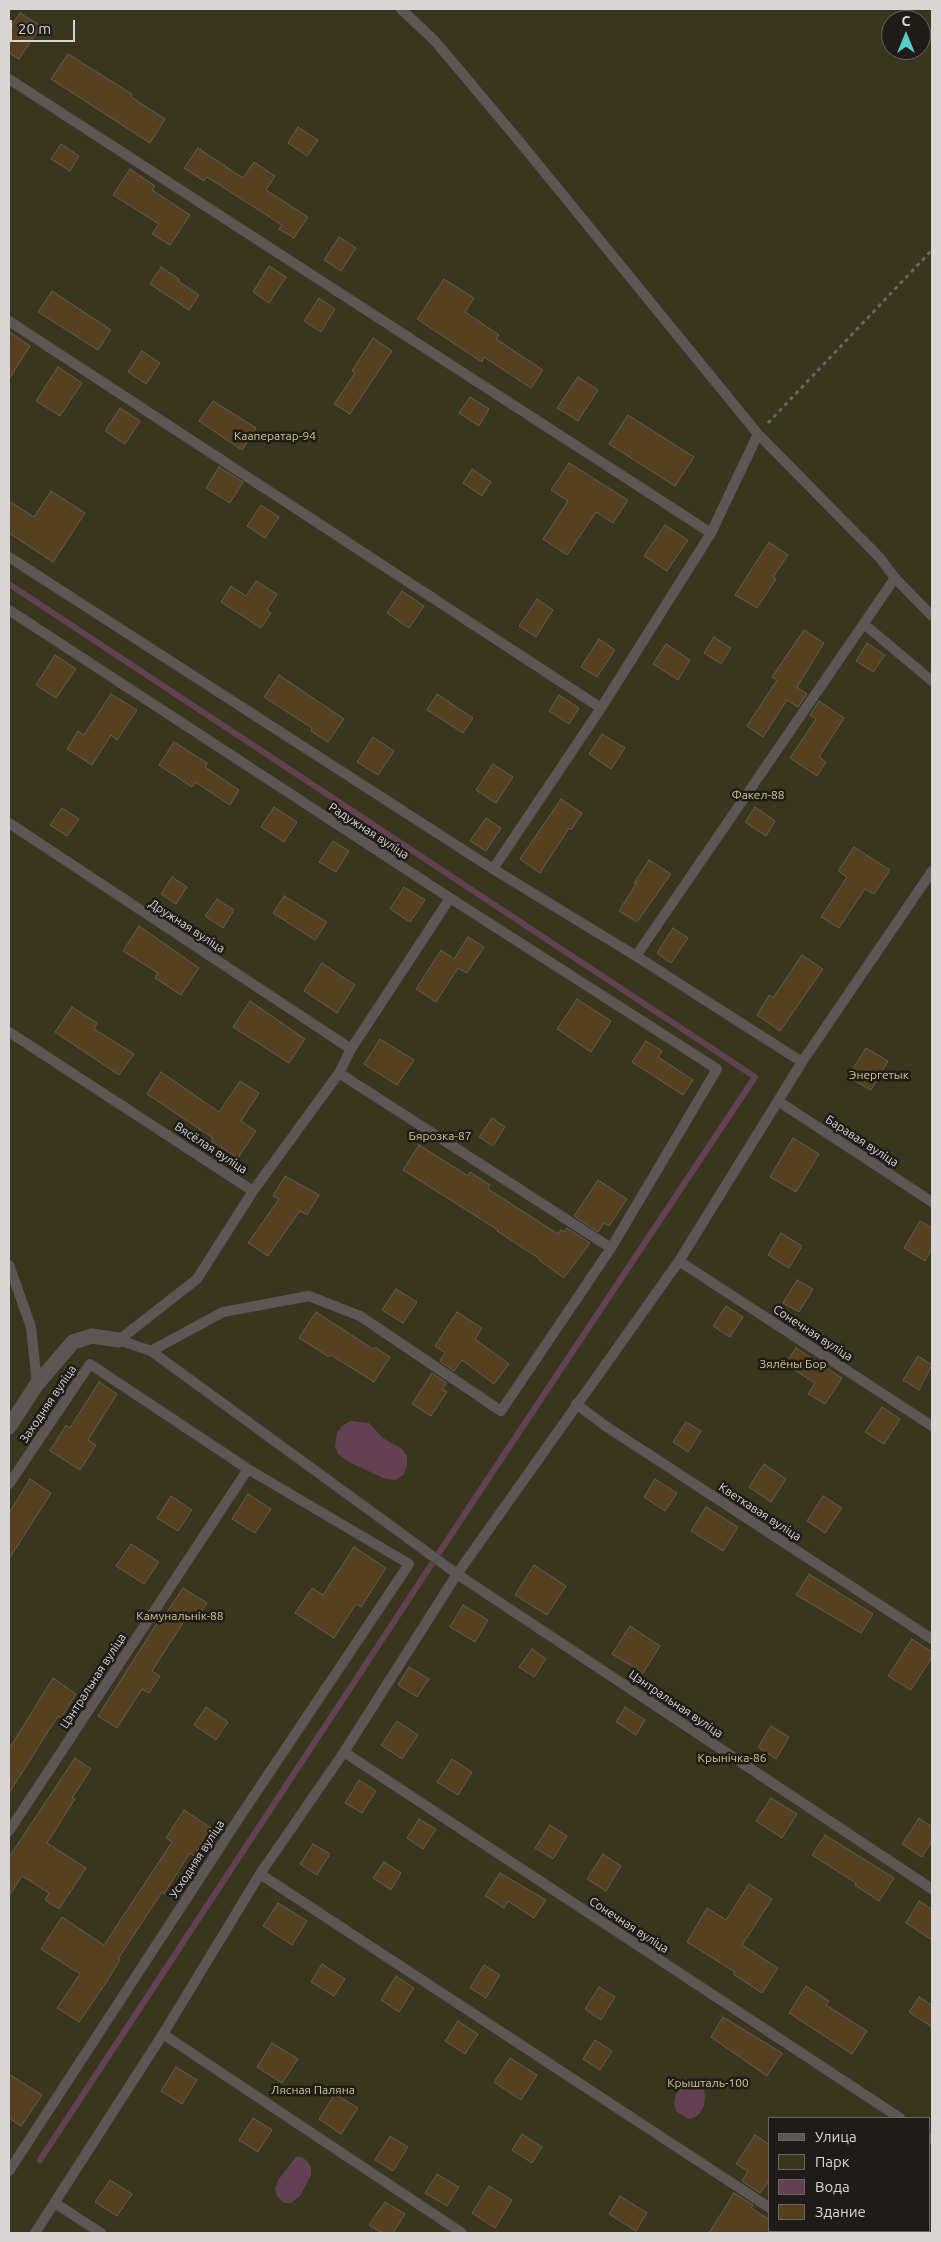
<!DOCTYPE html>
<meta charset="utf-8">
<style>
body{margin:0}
#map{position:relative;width:941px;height:2242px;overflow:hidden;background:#1f1b19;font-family:Ubuntu,sans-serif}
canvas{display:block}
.frame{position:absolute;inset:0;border:10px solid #d8d5d4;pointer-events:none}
.legend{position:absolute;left:768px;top:2117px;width:162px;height:115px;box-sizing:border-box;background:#1f1b19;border:1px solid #696564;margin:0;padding:6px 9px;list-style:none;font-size:15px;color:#d8d5d4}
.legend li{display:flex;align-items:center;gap:10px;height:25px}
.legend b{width:25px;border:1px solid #696564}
.north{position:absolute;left:881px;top:10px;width:50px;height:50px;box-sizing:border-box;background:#1f1b19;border:1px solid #696564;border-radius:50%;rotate:0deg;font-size:14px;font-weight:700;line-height:20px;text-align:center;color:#d8d5d4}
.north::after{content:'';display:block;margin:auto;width:18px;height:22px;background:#52cdcc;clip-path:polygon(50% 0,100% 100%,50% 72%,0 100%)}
.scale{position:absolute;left:10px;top:20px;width:65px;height:22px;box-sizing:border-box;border:2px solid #d8d5d4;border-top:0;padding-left:6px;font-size:15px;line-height:18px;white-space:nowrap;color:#d8d5d4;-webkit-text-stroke:4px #1f1b19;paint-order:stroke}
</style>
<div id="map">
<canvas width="941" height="2242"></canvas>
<div class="frame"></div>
<ul class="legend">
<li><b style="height:6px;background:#5c5754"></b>Улица</li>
<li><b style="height:14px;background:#38361c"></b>Парк</li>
<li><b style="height:14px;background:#644053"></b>Вода</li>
<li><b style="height:14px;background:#56401f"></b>Здание</li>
</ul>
<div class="north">С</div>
<div class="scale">20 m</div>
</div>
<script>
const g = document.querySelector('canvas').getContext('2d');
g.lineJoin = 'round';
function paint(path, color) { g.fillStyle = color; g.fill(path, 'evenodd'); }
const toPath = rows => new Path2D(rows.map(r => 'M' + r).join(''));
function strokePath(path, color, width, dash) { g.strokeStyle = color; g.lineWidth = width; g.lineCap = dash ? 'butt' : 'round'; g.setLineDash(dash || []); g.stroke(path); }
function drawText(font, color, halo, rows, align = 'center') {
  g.font = font + ' Ubuntu,sans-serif'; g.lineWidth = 5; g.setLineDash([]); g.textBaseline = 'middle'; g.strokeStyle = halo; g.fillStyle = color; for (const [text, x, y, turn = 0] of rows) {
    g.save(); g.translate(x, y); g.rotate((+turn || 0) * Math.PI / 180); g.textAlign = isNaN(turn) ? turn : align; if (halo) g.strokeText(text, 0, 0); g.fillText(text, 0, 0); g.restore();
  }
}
paint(toPath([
 [9,9,932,9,932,2233,9,2233],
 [891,20,921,20,921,50,891,50],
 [770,2118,930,2118,930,2231,770,2231]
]), '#38361c');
paint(toPath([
 [350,1421,369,1423,383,1438,402,1449,407,1456,407,1466,403,1475,395,1480,383,1478,349,1462,338,1454,335,1446,337,1433,342,1426],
 [693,2081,699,2083,704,2089,705,2097,704,2105,700,2113,694,2118,688,2119,676,2111,674,2103,675,2096,682,2085],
 [296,2157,302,2157,307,2161,311,2167,311,2175,300,2196,291,2203,284,2203,277,2196,275,2189,278,2180]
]), '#644053');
strokePath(toPath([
 [9,584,755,1077,462,1518,40,2160]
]), '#644053', 6);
const building = toPath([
 [20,13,41,26,19,59,9,53,9,30,20,13],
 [68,54,132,94,131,97,165,119,150,143,51,79,68,54],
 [298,127,318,140,307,156,288,143,298,127],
 [61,144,79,156,70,171,51,159,61,144],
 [198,148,243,178,254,162,275,176,266,190,308,217,294,238,279,229,282,225,207,177,204,181,184,168,198,148],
 [130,169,155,186,152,190,190,215,170,245,152,234,159,224,113,195,130,169],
 [339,237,356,248,341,271,324,260,339,237],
 [269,266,286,277,269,303,253,292,269,266],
 [161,267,179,279,178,281,199,295,189,310,150,284,161,267],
 [444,279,474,298,465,312,499,335,496,339,543,370,531,388,484,357,482,362,417,319,444,279],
 [52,291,111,330,98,350,38,312,52,291],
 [319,298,335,309,321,332,304,321,319,298],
 [9,332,30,346,9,379,9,332],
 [373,338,392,351,350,414,334,404,355,373,352,371,373,338],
 [142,351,160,363,146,384,128,372,142,351],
 [58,367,82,383,60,416,36,401,58,367],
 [578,377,598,390,578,421,557,408,578,377],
 [470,397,489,409,479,426,459,413,470,397],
 [213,401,256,428,242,450,199,421,213,401],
 [120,408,140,421,125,444,105,431,120,408],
 [628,415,694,457,675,486,609,444,628,415],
 [569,463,628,500,613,523,596,512,567,555,543,539,568,501,551,490,569,463],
 [219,467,243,482,230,503,206,488,219,467],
 [472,469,491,482,482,496,463,483,472,469],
 [51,491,85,513,53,562,9,533,9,501,34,517,51,491],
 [261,505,279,517,265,538,247,526,261,505],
 [665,525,688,540,667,571,644,556,665,525],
 [769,542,788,555,773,577,776,579,757,608,735,595,769,542],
 [256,581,277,594,267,610,271,613,261,628,221,602,231,586,246,596,256,581],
 [402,591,424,606,409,628,387,613,402,591],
 [537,599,553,610,536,637,519,626,537,599],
 [804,630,824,643,797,687,807,694,798,707,787,700,763,737,747,726,777,680,772,677,804,630],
 [714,637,731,648,721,664,704,653,714,637],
 [599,639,615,650,597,677,581,667,599,639],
 [867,643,885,655,873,672,856,661,867,643],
 [666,644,690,660,678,680,653,664,666,644],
 [55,655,76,669,56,698,36,685,55,655],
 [279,675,344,719,328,742,311,731,312,728,264,697,279,675],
 [111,694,137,710,117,740,111,735,92,765,67,749,78,731,84,735,111,694],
 [437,694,473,718,463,733,427,710,437,694],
 [559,695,579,708,569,724,549,711,559,695],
 [819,701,844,718,819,757,826,762,817,776,790,758,816,719,810,715,819,701],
 [602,734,625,748,611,769,589,754,602,734],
 [373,737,394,751,378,775,357,762,373,737],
 [174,742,207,763,205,767,239,790,230,805,195,782,192,787,159,765,174,742],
 [493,764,513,777,496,803,476,790,493,764],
 [561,799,582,813,571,830,569,828,540,873,520,859,561,799],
 [274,807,297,822,284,842,261,827,274,807],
 [755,807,775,821,766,836,745,822,755,807],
 [62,808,79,819,67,836,50,825,62,808],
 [486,818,501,828,486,851,470,841,486,818],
 [333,841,349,851,336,872,319,862,333,841],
 [854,847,890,870,874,894,865,889,839,928,821,917,847,877,838,871,854,847],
 [649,860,671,874,637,922,619,911,636,884,634,883,649,860],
 [172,877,187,887,176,904,161,894,172,877],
 [404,887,425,900,410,922,390,909,404,887],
 [284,896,327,922,315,940,273,913,284,896],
 [217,899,234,910,223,928,205,916,217,899],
 [139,926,199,968,181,995,155,978,158,973,123,951,139,926],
 [673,928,688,938,671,963,657,953,673,928],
 [468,937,484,947,467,973,458,968,436,1002,416,989,441,950,454,959,468,937],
 [802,955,823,969,780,1031,757,1015,769,995,773,998,802,955],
 [322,963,355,985,337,1013,304,991,322,963],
 [577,999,611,1021,591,1052,557,1029,577,999],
 [250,1001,305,1039,289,1063,233,1027,250,1001],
 [72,1007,97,1023,94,1029,134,1054,119,1075,55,1032,72,1007],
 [380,1039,414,1060,397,1085,364,1064,380,1039],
 [646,1041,662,1051,658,1057,693,1080,683,1095,632,1062,646,1041],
 [866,1048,888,1061,871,1090,848,1077,866,1048],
 [161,1072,219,1112,240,1081,259,1093,241,1121,256,1131,238,1158,211,1141,213,1138,147,1094,161,1072],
 [492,1118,505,1127,493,1146,479,1137,492,1118],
 [793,1138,819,1154,796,1192,770,1177,793,1138],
 [419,1145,468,1176,470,1172,490,1185,488,1189,558,1234,561,1230,564,1232,567,1228,590,1243,564,1278,539,1260,540,1259,497,1231,498,1230,403,1170,419,1145],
 [285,1176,319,1195,307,1215,300,1211,268,1256,248,1243,279,1199,273,1196,285,1176],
 [598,1180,627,1199,609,1226,604,1223,598,1232,574,1216,598,1180],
 [920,1221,932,1228,932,1248,925,1261,904,1248,920,1221],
 [781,1233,802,1246,789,1268,768,1255,781,1233],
 [797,1280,813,1289,799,1312,783,1303,797,1280],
 [396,1289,417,1302,403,1323,382,1310,396,1289],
 [726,1306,743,1317,730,1337,713,1326,726,1306],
 [316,1312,373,1349,375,1347,390,1357,374,1382,331,1355,329,1357,299,1338,316,1312],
 [457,1312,482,1328,475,1339,509,1364,494,1384,462,1360,454,1371,440,1361,445,1353,435,1346,457,1312],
 [796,1348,842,1378,825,1404,808,1394,815,1383,785,1364,796,1348],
 [918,1356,932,1365,919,1390,903,1380,918,1356],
 [432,1373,447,1383,442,1389,447,1392,431,1416,412,1404,432,1373],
 [99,1382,117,1394,88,1440,96,1445,80,1470,50,1451,66,1425,70,1428,99,1382],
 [882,1407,900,1419,884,1444,865,1432,882,1407],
 [686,1422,701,1431,688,1452,673,1442,686,1422],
 [764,1464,786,1479,771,1502,749,1487,764,1464],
 [30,1479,51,1493,9,1559,9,1513,30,1479],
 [655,1479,677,1493,665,1511,644,1497,655,1479],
 [248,1494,271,1509,255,1533,232,1519,248,1494],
 [171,1496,192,1510,178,1531,157,1518,171,1496],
 [823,1496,842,1508,825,1533,807,1521,823,1496],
 [706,1507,738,1527,723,1551,691,1531,706,1507],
 [131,1544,159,1562,144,1584,116,1566,131,1544],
 [354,1547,386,1568,361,1607,356,1604,334,1638,295,1613,312,1588,323,1595,354,1547],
 [534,1565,566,1586,547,1615,515,1595,534,1565],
 [809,1574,873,1614,861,1633,796,1595,809,1574],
 [183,1588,207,1603,196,1620,188,1615,152,1671,160,1676,149,1693,142,1689,117,1728,98,1716,161,1617,163,1618,183,1588],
 [463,1605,488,1620,475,1642,450,1627,463,1605],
 [630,1626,660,1646,643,1673,612,1654,630,1626],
 [912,1639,932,1652,932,1657,911,1690,888,1676,912,1639],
 [532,1649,546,1659,534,1677,519,1667,532,1649],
 [409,1667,429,1679,417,1697,398,1685,409,1667],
 [53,1678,76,1694,61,1718,58,1716,9,1793,9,1749,53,1678],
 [206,1707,228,1722,216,1740,194,1725,206,1707],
 [625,1707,645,1720,636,1735,616,1722,625,1707],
 [397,1721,418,1735,402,1759,381,1745,397,1721],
 [771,1726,789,1737,776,1759,758,1747,771,1726],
 [75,1758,91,1769,72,1798,75,1799,47,1843,86,1868,59,1909,45,1900,49,1893,22,1876,9,1896,9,1857,75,1758],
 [452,1759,472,1772,458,1795,437,1782,452,1759],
 [359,1780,376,1791,362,1813,345,1803,359,1780],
 [771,1798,797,1814,782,1838,756,1821,771,1798],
 [184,1810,211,1828,194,1856,190,1853,164,1894,162,1892,118,1959,120,1960,107,1981,79,2022,57,2008,80,1974,41,1949,62,1917,104,1945,172,1842,166,1838,184,1810],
 [919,1818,932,1827,932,1841,922,1857,902,1844,919,1818],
 [419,1819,436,1829,423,1849,407,1838,419,1819],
 [550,1825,567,1836,553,1859,535,1848,550,1825],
 [825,1835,894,1878,879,1901,855,1885,856,1883,812,1855,825,1835],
 [313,1844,330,1854,317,1875,300,1864,313,1844],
 [603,1854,621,1866,606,1891,587,1879,603,1854],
 [384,1862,401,1873,391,1890,373,1878,384,1862],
 [500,1873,546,1900,534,1918,508,1901,504,1908,485,1896,500,1873],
 [749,1884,772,1899,742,1945,778,1968,762,1993,733,1974,735,1972,687,1942,707,1908,726,1920,749,1884],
 [919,1901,932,1909,932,1940,906,1923,919,1901],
 [278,1903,307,1921,292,1945,263,1926,278,1903],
 [322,1964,345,1979,334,1996,311,1982,322,1964],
 [484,1965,500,1975,486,1998,470,1988,484,1965],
 [396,1976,414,1988,399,2012,381,2000,396,1976],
 [806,1986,829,2001,826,2005,867,2031,852,2054,789,2013,806,1986],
 [599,1987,615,1997,601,2020,585,2009,599,1987],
 [919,1997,932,2005,932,2027,909,2012,919,1997],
 [723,2017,782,2053,767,2076,711,2037,723,2017],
 [458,2021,478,2034,465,2054,445,2041,458,2021],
 [595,2040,612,2051,600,2070,583,2059,595,2040],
 [272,2043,298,2059,282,2083,257,2067,272,2043],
 [510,2058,537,2075,521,2100,494,2082,510,2058],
 [176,2067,197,2080,182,2104,161,2091,176,2067],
 [9,2074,42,2095,21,2126,9,2118,9,2074],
 [335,2094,358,2108,341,2134,319,2119,335,2094],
 [253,2118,272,2130,258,2152,239,2140,253,2118],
 [522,2134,542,2147,532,2163,512,2150,522,2134],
 [755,2135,770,2145,770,2179,760,2193,742,2181,748,2171,736,2164,755,2135],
 [390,2136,408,2147,393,2171,375,2160,390,2136],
 [437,2174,459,2187,447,2206,425,2193,437,2174],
 [110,2180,132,2194,117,2216,95,2202,110,2180],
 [489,2186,512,2200,495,2228,472,2213,489,2186],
 [734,2193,753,2205,751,2208,770,2220,770,2233,709,2233,734,2193],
 [620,2196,647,2213,636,2231,609,2214,620,2196],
 [385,2202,405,2214,393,2233,382,2233,369,2225,385,2202]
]);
paint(building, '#56401f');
strokePath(building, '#615d59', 1);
const lane = toPath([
 [401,9,435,41,519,141,758,434,880,558,895,578,932,616],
 [9,79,711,533],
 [9,321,601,708],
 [9,557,493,869],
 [9,610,450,898,717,1069,611,1248,501,1411,360,1316,309,1296,223,1312,151,1351],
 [864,624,932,681],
 [9,823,351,1049],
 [636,956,895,578],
 [9,1032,253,1191,197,1279,119,1340],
 [802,1062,932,871],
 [339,1073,611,1248],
 [778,1101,932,1202],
 [253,1191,339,1073,351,1049,450,898],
 [679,1261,932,1426],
 [9,1265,31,1327,37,1384],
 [119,1340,151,1351,457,1574,932,1889],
 [576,1404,607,1427,932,1639],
 [9,1484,90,1364,248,1469,409,1564,239,1818,9,2171],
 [344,1752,900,2118],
 [9,1831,248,1469],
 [260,1874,770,2208],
 [163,2034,462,2233],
 [930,2138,932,2139],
 [55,2203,101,2233],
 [805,2231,809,2233],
 [35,2233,163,2034,260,1874,344,1752,457,1574,679,1261,802,1062,636,956,493,869,601,708,711,533,758,434]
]);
const street = toPath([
 [9,1427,37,1384,73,1342,92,1336,119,1340]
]);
strokePath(lane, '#3b3837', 11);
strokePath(street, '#3b3837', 16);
strokePath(toPath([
 [768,423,932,250]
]), '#686462', 3, [4, 4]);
strokePath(lane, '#5c5754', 10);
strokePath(street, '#5c5754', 15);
drawText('12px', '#ceca86', '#1f1b19', [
 ["Кааператар-94",275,436],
 ["Факел-88",758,795],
 ["Энергетык",879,1075],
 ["Бярозка-87",440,1136],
 ["Зялёны Бор",793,1364],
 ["Камунальнік-88",180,1616],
 ["Крынічка-86",732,1758],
 ["Крышталь-100",708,2083],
 ["Лясная Паляна",313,2090]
]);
drawText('12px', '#d8d5d4', '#1f1b19', [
 ["Радужная вуліца",369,831,33],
 ["Дружная вуліца",187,926,33],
 ["Баравая вуліца",862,1141,33],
 ["Вясёлая вуліца",211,1148,33],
 ["Сонечная вуліца",813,1333,33],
 ["Заходняя вуліца",48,1404,-56],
 ["Кветкавая вуліца",760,1512,33],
 ["Цэнтральная вуліца",93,1681,-57],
 ["Цэнтральная вуліца",676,1704,34],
 ["Усходняя вуліца",197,1859,-57],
 ["Сонечная вуліца",629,1925,33]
]);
</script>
